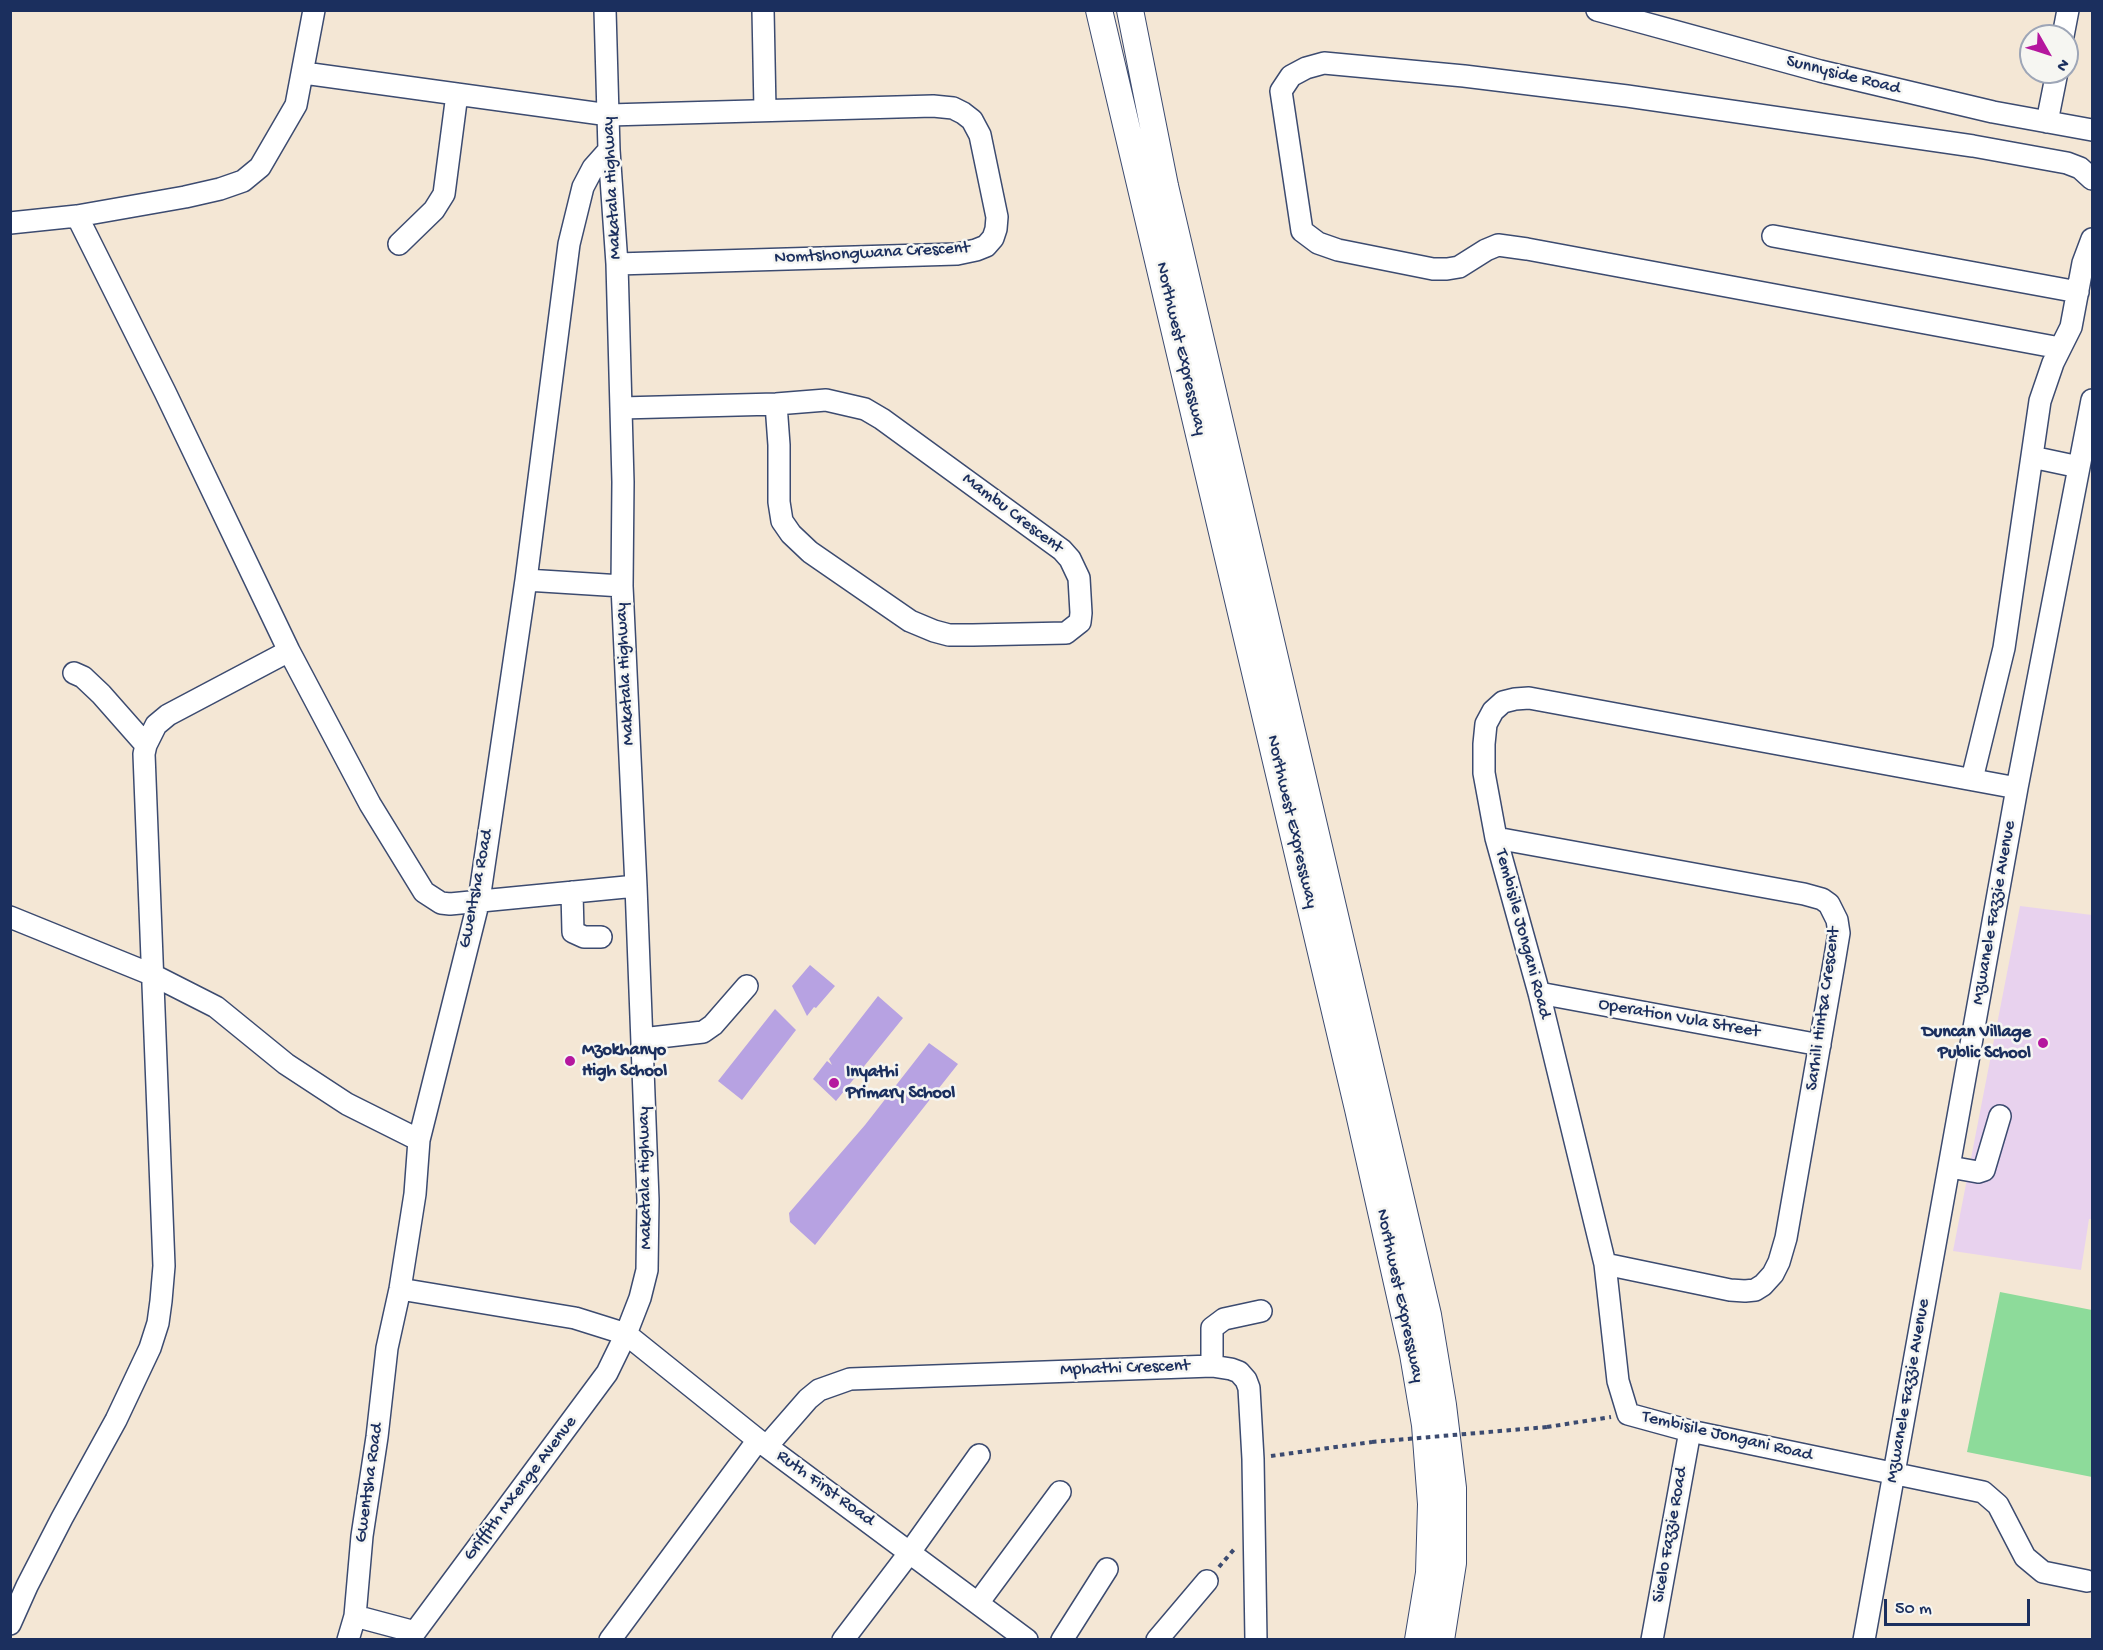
<!DOCTYPE html>
<style>
body{margin:0}
#map{position:relative;width:2103px;height:1650px;overflow:hidden;background:#f4e7d5;font-family:"Gochi Hand",sans-serif}
canvas{display:block}
.frame{position:absolute;inset:0;border:12px solid #1b2f5e;pointer-events:none}
.north{position:absolute;left:2019px;top:24px;width:60px;height:60px;box-sizing:border-box;background:#f6f6f2;border:2px solid #9ea6b7;border-radius:50%;rotate:129deg;font-size:16px;font-weight:700;line-height:24px;text-align:center;color:#1b2f5e}
.north::after{content:'';display:block;margin:auto;width:21px;height:27px;background:#b5179e;clip-path:polygon(50% 0,100% 100%,50% 72%,0 100%)}
.scale{position:absolute;left:1884px;top:1599px;width:146px;height:27px;box-sizing:border-box;border:3px solid #1b2f5e;border-top:0;padding-left:8px;font-size:18px;line-height:21px;white-space:nowrap;color:#1b2f5e;-webkit-text-stroke:4px #f6f6f2;paint-order:stroke}
</style>
<div id="map">
<canvas width="2103" height="1650"></canvas>
<div class="frame"></div>
<div class="north">N</div>
<div class="scale">50 m</div>
</div>
<script>
const g = document.querySelector('canvas').getContext('2d');
g.lineJoin = 'round';
function paint(path, color) { g.fillStyle = color; g.fill(path, 'evenodd'); }
const toPath = rows => new Path2D(rows.map(r => 'M' + r).join(''));
function strokePath(path, color, width, dash) { g.strokeStyle = color; g.lineWidth = width; g.lineCap = dash ? 'butt' : 'round'; g.setLineDash(dash || []); g.stroke(path); }
function drawText(font, color, halo, rows, align = 'center') {
  g.font = font + ' "Gochi Hand",sans-serif'; g.lineWidth = 5; g.setLineDash([]); g.textBaseline = 'middle'; g.strokeStyle = halo; g.fillStyle = color; for (const [text, x, y, turn = 0] of rows) {
    g.save(); g.translate(x, y); g.rotate((+turn || 0) * Math.PI / 180); g.textAlign = isNaN(turn) ? turn : align; if (halo) g.strokeText(text, 0, 0); g.fillText(text, 0, 0); g.restore();
  }
}
paint(toPath([
 [2020,906,2092,915,2092,1219,2089,1219,2081,1270,1953,1251]
]), '#e8d2ee');
paint(toPath([
 [2000,1292,2092,1310,2092,1477,1967,1452]
]), '#8ddb9a');
paint(toPath([
 [810,965,835,986,816,1008,814,1007,807,1016,792,986],
 [878,996,903,1018,836,1101,813,1079,827,1061,832,1065,829,1059],
 [775,1009,796,1030,742,1100,718,1081],
 [929,1043,958,1064,815,1245,790,1222,789,1213,865,1125]
]), '#b7a2e2');
const minor = toPath([
 [763,10,765,110],
 [1597,10,1820,71,1993,112,2092,130],
 [2063,36,2068,10],
 [304,73,609,115,933,106,953,108,963,113,972,120,980,135,997,217,996,229,993,238,986,246,976,250,957,254,617,264],
 [2047,122,2057,72],
 [77,216,165,392,289,651,370,804,424,892,441,903,450,904,636,886],
 [10,223,77,216,185,197,220,189,243,181,260,167,296,105,314,10],
 [1773,236,2078,292],
 [399,244,434,210,444,194,457,94],
 [2060,348,1527,249,1498,245,1486,250,1459,267,1447,269,1433,269,1338,250,1318,243,1302,231,1281,91,1291,76,1306,68,1324,63,1464,76,1627,96,1973,146,2067,163,2080,168,2092,179],
 [621,408,776,404,826,400,865,409,882,419,1062,550,1070,559,1079,578,1081,613,1080,622,1066,633,973,635,949,635,934,631,910,621,810,552,791,534,782,521,779,502,779,445,776,404],
 [2032,457,2079,467],
 [526,580,569,244,583,187,593,168,609,150],
 [74,673,83,677,101,694,146,745],
 [1972,779,2004,648,2040,401,2053,363,2071,327,2083,263,2092,239],
 [2017,788,1529,698,1515,699,1503,702,1493,711,1486,724,1484,744,1484,773,1496,838,1539,993,1605,1264,1618,1381,1628,1414,1690,1431,1983,1492,1998,1505,2025,1557,2043,1572,2087,1581],
 [1496,838,1804,894,1822,899,1829,904,1837,920,1839,933,1834,963,1786,1238,1779,1262,1773,1274,1763,1285,1755,1290,1745,1291,1730,1290,1605,1264],
 [572,892,573,932,584,937,601,937],
 [10,917,153,975,216,1007,286,1064,347,1104,419,1140],
 [1539,993,1820,1045],
 [642,1039,703,1032,713,1025,747,986],
 [1950,1167,1978,1172,1984,1170,2000,1116],
 [400,1289,575,1318,626,1334,758,1440,1027,1640],
 [1212,1366,1212,1328,1224,1319,1261,1311],
 [767,1446,808,1399,819,1390,850,1379,1212,1366,1231,1369,1239,1372,1246,1380,1249,1388,1253,1459,1256,1640],
 [978,1603,1060,1492],
 [10,1624,27,1586,62,1518,116,1420,150,1348,158,1323,161,1301,164,1266,144,754,146,745,156,725,168,715,289,651],
 [415,1632,355,1616,362,1536,377,1437,387,1348,400,1289,415,1194,419,1140,479,900,526,580,622,586],
 [348,1640,355,1616],
 [409,1640,607,1373,626,1334,640,1298,647,1270,648,1200,636,886,622,586,623,482,617,264,609,150,605,10],
 [610,1640,758,1440],
 [843,1640,910,1552,979,1455],
 [1062,1640,1107,1569],
 [1157,1640,1207,1581],
 [1652,1640,1690,1431],
 [1864,1640,2017,788,2092,400]
]);
const major = toPath([
 [1099,10,1358,1109,1413,1354,1425,1425,1431,1504,1429,1573,1418,1640],
 [1130,10,1165,186,1428,1315,1443,1405,1453,1488,1453,1563,1441,1640]
]);
strokePath(minor, '#3c4b70', 24);
strokePath(major, '#3c4b70', 28);
strokePath(toPath([
 [1547,1427,1611,1417],
 [1271,1456,1372,1442],
 [1219,1567,1236,1547]
]), '#3c4b70', 4, [4.5, 4.5]);
strokePath(minor, '#fff', 21);
strokePath(major, '#fff', 26);
strokePath(toPath([
 [1372,1442,1547,1427]
]), '#3c4b70', 4, [4.5, 4.5]);
for (const [x, y, r, color] of [
 [2043,1043,6,"#b5179e"],
 [570,1061,6,"#b5179e"],
 [834,1083,6,"#b5179e"]
]) { const dot = new Path2D(); dot.arc(x, y, r, 0, 2 * Math.PI); g.fillStyle = color; g.fill(dot); strokePath(dot, '#f6f6f2', 2); }
drawText('18px', '#1b2f5e', '#f6f6f2', [
 ["Sunnyside Road",1843,76,14],
 ["Makatala Highway",613,188,-93],
 ["Nomtshongwana Crescent",872,254,-3],
 ["Northwest Expressway",1180,349,77],
 ["Mambu Crescent",1012,514,37],
 ["Makatala Highway",626,674,-93],
 ["Northwest Expressway",1291,822,77],
 ["Gwentsha Road",477,889,-79],
 ["Mzwanele Fazzie Avenue",1995,913,-80],
 ["Tembisile Jongani Road",1522,934,75],
 ["Sarhili Hintsa Crescent",1824,1009,-82],
 ["Operation Vula Street",1679,1019,10],
 ["Makatala Highway",646,1178,-91],
 ["Northwest Expressway",1399,1296,78],
 ["Mphathi Crescent",1125,1369,-2],
 ["Mzwanele Fazzie Avenue",1909,1391,-80],
 ["Tembisile Jongani Road",1727,1437,13],
 ["Gwentsha Road",370,1483,-82],
 ["Griffith Mxenge Avenue",521,1489,-53],
 ["Ruth First Road",825,1489,36],
 ["Sicelo Fazzie Road",1671,1535,-80]
]);
drawText('bold 18px', '#1b2f5e', '#f6f6f2', [
 ["Duncan Village",2031,1033,"right"],
 ["Public School",2031,1054,"right"],
 ["Mzokhanyo",582,1051],
 ["High School",582,1072],
 ["Inyathi",846,1073],
 ["Primary School",846,1094]
], 'left');
</script>
